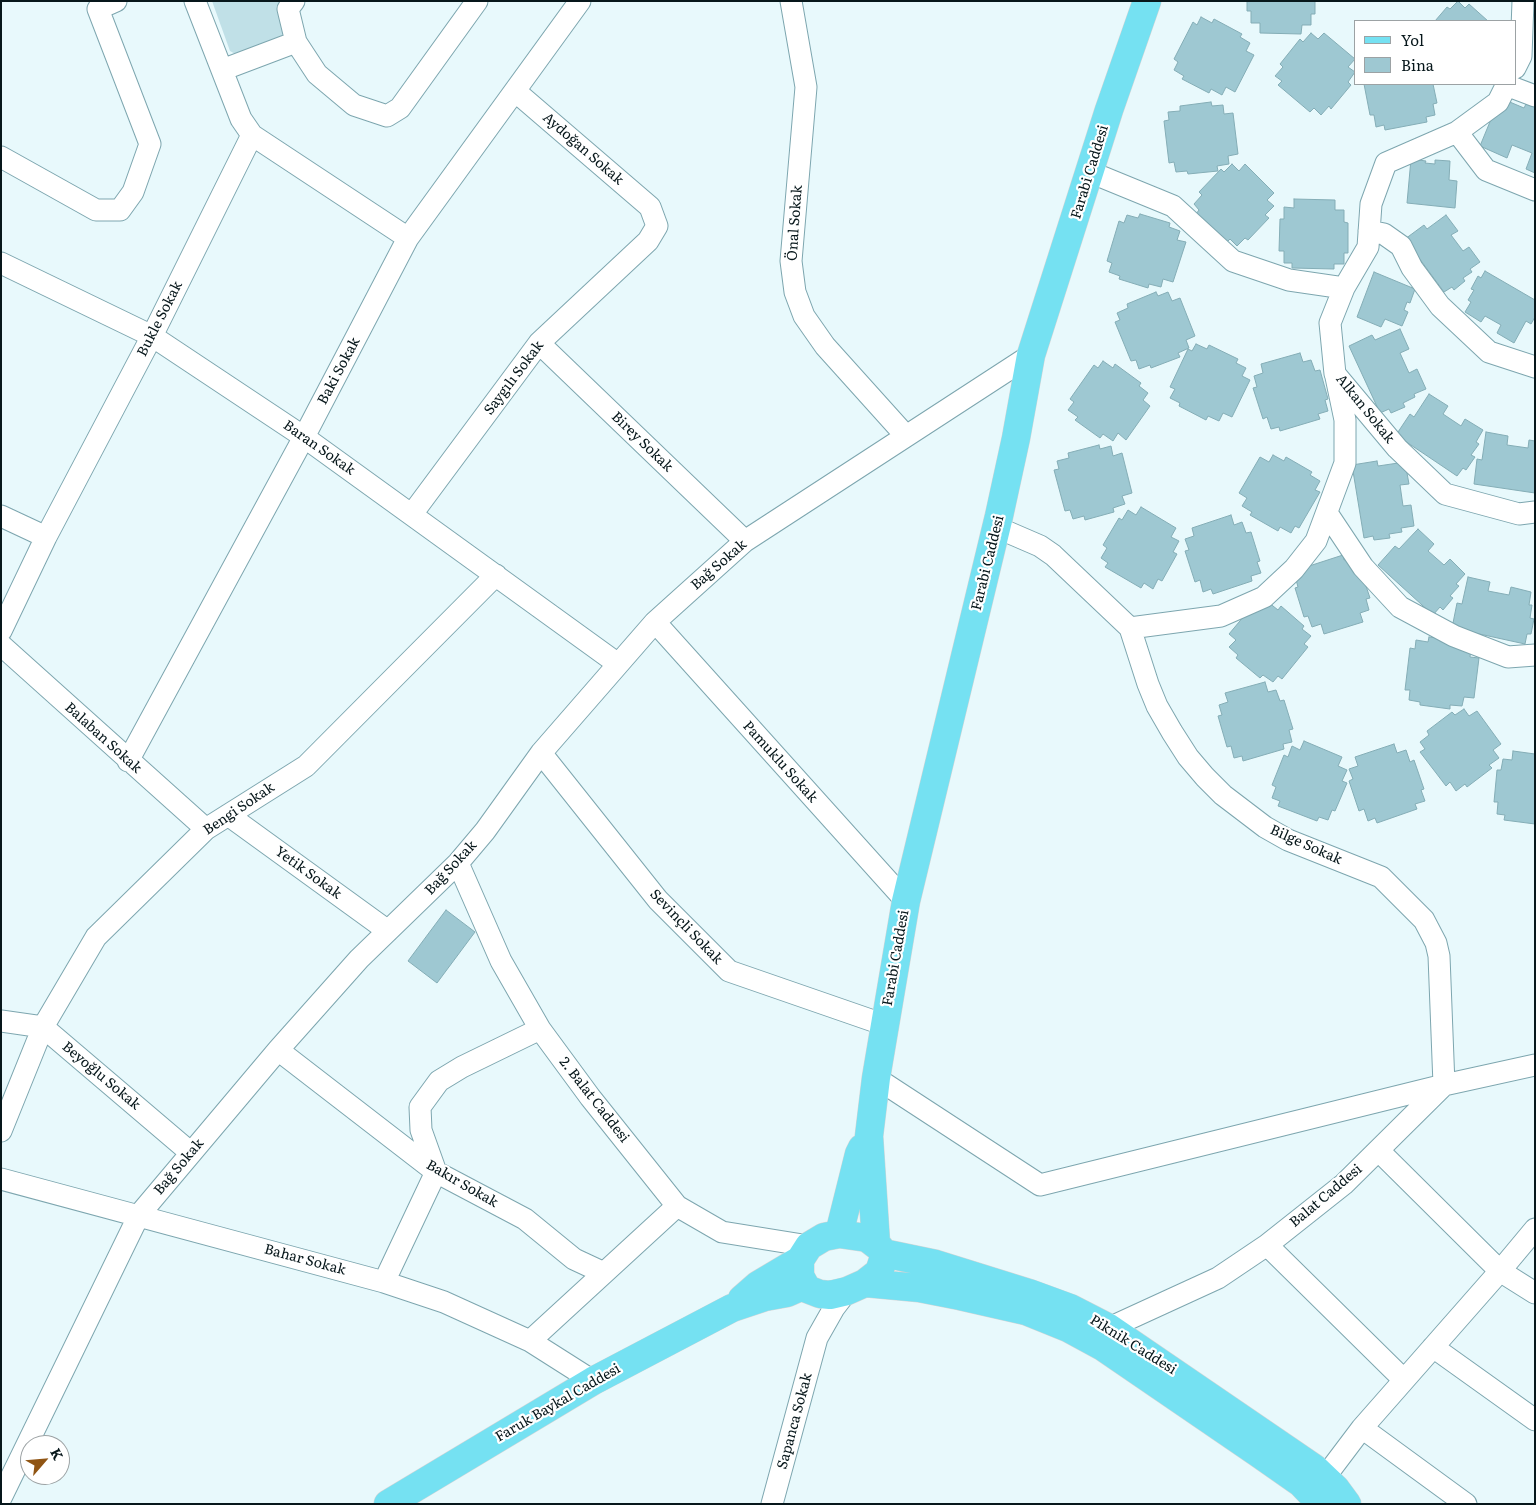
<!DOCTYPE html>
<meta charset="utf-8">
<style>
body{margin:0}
#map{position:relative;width:1536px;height:1505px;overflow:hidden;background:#e8f9fc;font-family:Literata,serif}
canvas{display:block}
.frame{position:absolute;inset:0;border:2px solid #07171b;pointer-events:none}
.legend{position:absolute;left:1354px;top:20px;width:162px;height:65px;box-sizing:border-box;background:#fff;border:1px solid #9ca2a4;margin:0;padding:6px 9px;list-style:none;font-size:15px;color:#07171b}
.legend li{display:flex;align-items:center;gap:10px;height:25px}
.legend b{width:25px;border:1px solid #9ca2a4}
.north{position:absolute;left:20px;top:1435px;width:50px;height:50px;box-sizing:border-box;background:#fff;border:1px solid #9ca2a4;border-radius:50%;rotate:63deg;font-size:14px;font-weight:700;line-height:20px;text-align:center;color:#07171b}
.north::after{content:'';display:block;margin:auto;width:18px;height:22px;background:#905514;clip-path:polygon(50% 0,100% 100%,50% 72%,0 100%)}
</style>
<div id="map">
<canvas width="1536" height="1505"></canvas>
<div class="frame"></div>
<ul class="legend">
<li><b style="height:6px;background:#75e1f2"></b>Yol</li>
<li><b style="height:14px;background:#9ec8d2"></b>Bina</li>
</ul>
<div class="north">K</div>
</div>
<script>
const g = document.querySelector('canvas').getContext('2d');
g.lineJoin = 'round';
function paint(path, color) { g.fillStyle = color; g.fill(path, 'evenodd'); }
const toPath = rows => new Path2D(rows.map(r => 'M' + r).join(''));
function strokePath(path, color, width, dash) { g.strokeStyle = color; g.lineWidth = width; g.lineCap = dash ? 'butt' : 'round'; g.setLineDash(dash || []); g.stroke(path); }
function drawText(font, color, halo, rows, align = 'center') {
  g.font = font + ' Literata,serif'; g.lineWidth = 4.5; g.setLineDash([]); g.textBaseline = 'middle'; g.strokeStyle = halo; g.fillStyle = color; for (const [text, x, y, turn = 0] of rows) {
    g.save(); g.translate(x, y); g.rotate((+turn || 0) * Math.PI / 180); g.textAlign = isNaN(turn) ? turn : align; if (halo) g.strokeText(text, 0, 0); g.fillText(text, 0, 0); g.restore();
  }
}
paint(toPath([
 [212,1,282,1,287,29,283,36,237,55,230,51]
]), '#c0e0e7');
const building = toPath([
 [1247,1,1315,1,1315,14,1311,14,1311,25,1302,25,1301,34,1260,33,1260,23,1251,23,1251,11,1247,11,1247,1],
 [1458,1,1465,8,1469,4,1488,21,1435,21,1447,7,1450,9,1458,1],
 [1201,17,1212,23,1214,19,1242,34,1240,37,1250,43,1246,51,1254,55,1235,92,1226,87,1222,95,1211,89,1209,93,1182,79,1184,76,1174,70,1178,62,1174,59,1193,22,1197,25,1201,17],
 [1311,33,1318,39,1324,33,1355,59,1348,67,1355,72,1348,82,1351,85,1331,109,1329,106,1321,115,1314,108,1310,112,1278,85,1282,81,1275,76,1283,67,1280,64,1300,39,1303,42,1311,33],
 [1364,84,1433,84,1437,103,1433,104,1435,115,1426,117,1427,122,1385,130,1384,125,1376,127,1374,115,1370,115,1364,84],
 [1505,100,1524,108,1527,102,1535,105,1535,173,1526,169,1532,153,1512,145,1507,158,1480,146,1494,112,1505,100],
 [1211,102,1212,106,1223,105,1224,114,1233,113,1238,154,1228,156,1229,164,1217,166,1218,171,1188,174,1187,171,1176,172,1174,162,1169,163,1164,121,1169,120,1168,112,1180,111,1180,106,1211,102],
 [1411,159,1426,161,1425,163,1435,164,1435,160,1450,161,1449,180,1457,181,1455,208,1407,203,1411,159],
 [1232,164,1239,171,1245,164,1274,193,1267,200,1274,206,1265,215,1269,218,1248,240,1245,238,1237,246,1230,239,1226,243,1196,214,1199,210,1194,204,1202,195,1199,192,1221,169,1224,172,1232,164],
 [1294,199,1335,200,1335,210,1344,210,1344,222,1348,223,1348,253,1344,253,1344,264,1334,264,1334,269,1292,268,1292,263,1284,263,1284,251,1279,251,1280,219,1284,219,1284,207,1294,208,1294,199],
 [1140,214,1170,223,1169,227,1180,231,1177,240,1186,242,1173,282,1163,279,1161,287,1149,284,1148,288,1119,279,1120,276,1109,272,1112,263,1107,261,1119,221,1124,223,1127,215,1138,218,1140,214],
 [1446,215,1458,231,1451,235,1463,251,1469,247,1480,262,1470,269,1472,272,1463,278,1465,281,1454,290,1452,287,1444,292,1405,239,1424,225,1427,229,1446,215],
 [1485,271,1535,300,1535,317,1531,324,1526,321,1514,343,1497,333,1501,325,1485,316,1481,322,1465,312,1471,302,1468,300,1474,290,1471,289,1478,276,1481,278,1485,271],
 [1374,272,1415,289,1410,303,1407,302,1404,310,1408,312,1402,326,1385,319,1381,327,1357,317,1374,272],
 [1156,292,1158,296,1168,292,1172,301,1180,298,1195,336,1186,340,1189,348,1178,353,1180,357,1151,368,1150,365,1139,369,1136,360,1131,361,1115,322,1120,320,1117,313,1128,308,1127,304,1156,292],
 [1400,329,1409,349,1400,353,1409,373,1417,369,1426,389,1414,394,1415,397,1403,403,1405,407,1391,413,1389,409,1380,413,1349,346,1372,335,1375,340,1400,329],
 [1196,344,1207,349,1209,345,1238,359,1236,363,1246,368,1242,376,1250,380,1232,417,1223,413,1219,421,1208,416,1206,420,1179,406,1180,403,1170,398,1175,389,1170,387,1188,349,1192,351,1196,344],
 [1300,353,1303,362,1311,360,1315,371,1320,370,1328,399,1325,400,1328,411,1318,414,1320,419,1280,431,1279,427,1271,429,1267,417,1263,419,1253,388,1257,387,1254,376,1263,373,1261,364,1300,353],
 [1103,361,1113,368,1115,364,1141,383,1139,386,1148,393,1143,400,1150,406,1126,440,1118,433,1113,441,1103,434,1100,438,1075,420,1078,417,1068,410,1074,402,1070,399,1094,365,1098,368,1103,361],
 [1429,394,1448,406,1443,414,1461,426,1465,419,1483,430,1476,442,1479,444,1471,455,1475,457,1466,470,1463,468,1457,476,1396,435,1410,414,1414,417,1429,394],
 [1486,432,1508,436,1507,445,1528,448,1529,440,1535,441,1535,493,1474,484,1477,459,1482,460,1486,432],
 [1099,445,1100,449,1111,446,1113,456,1122,453,1132,493,1122,496,1125,504,1113,508,1114,512,1085,520,1084,516,1073,519,1070,510,1065,511,1054,470,1059,469,1057,461,1069,458,1068,453,1099,445],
 [1273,455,1284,461,1286,457,1312,472,1310,475,1320,481,1315,490,1320,492,1299,528,1295,526,1291,533,1280,527,1278,531,1250,515,1252,512,1242,506,1247,498,1239,493,1260,457,1269,462,1273,455],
 [1377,461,1378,466,1405,462,1409,484,1400,485,1403,506,1411,505,1414,526,1401,528,1402,532,1389,534,1390,538,1374,540,1373,536,1364,538,1352,465,1377,461],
 [1141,507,1176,528,1171,537,1179,541,1173,552,1177,554,1162,581,1158,579,1153,589,1144,583,1141,588,1105,567,1108,563,1101,558,1107,548,1103,545,1119,518,1122,520,1128,510,1136,515,1141,507],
 [1231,515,1234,525,1242,522,1246,533,1251,532,1260,561,1257,562,1261,573,1251,576,1252,581,1213,594,1211,589,1203,592,1200,580,1195,582,1185,551,1189,550,1185,539,1194,536,1192,528,1231,515],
 [1418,529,1434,544,1428,551,1444,565,1450,559,1465,574,1456,584,1459,586,1450,596,1453,598,1443,610,1440,607,1433,615,1378,565,1395,546,1399,549,1418,529],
 [1343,555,1344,560,1352,557,1360,568,1370,598,1366,599,1369,610,1360,613,1363,622,1324,634,1321,624,1312,627,1308,616,1304,617,1295,588,1298,587,1295,576,1303,568,1343,555],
 [1468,577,1490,582,1488,591,1509,595,1511,587,1531,592,1529,605,1532,605,1530,618,1534,619,1531,634,1527,634,1525,644,1452,628,1457,603,1462,604,1468,577],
 [1268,602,1278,610,1281,606,1304,626,1302,629,1311,636,1304,644,1308,647,1282,679,1278,676,1273,682,1263,675,1260,678,1236,658,1238,655,1229,647,1236,640,1229,634,1255,603,1268,602],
 [1429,637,1460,641,1471,647,1470,657,1479,658,1474,698,1464,697,1462,706,1450,705,1450,709,1420,705,1420,702,1409,700,1410,690,1405,690,1410,648,1415,649,1416,640,1428,642,1429,637],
 [1265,682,1268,692,1276,690,1280,701,1284,700,1293,729,1289,730,1292,742,1283,744,1284,749,1243,761,1242,756,1234,758,1231,746,1227,747,1218,716,1222,715,1219,705,1228,702,1225,693,1265,682],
 [1464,709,1469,716,1477,711,1501,744,1493,750,1499,758,1489,765,1492,768,1467,787,1465,784,1456,791,1450,782,1446,786,1420,752,1425,749,1420,742,1429,735,1427,731,1452,712,1455,715,1464,709],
 [1304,741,1342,757,1338,766,1347,770,1342,781,1347,783,1335,811,1332,810,1328,820,1319,817,1317,821,1278,806,1280,801,1272,798,1276,787,1272,785,1284,755,1288,757,1292,746,1300,750,1304,741],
 [1394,744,1397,753,1406,750,1410,762,1414,760,1424,789,1421,790,1425,801,1415,804,1417,809,1377,823,1375,818,1368,821,1364,809,1359,811,1349,781,1353,779,1349,769,1358,766,1355,757,1394,744],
 [1513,751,1535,754,1535,824,1504,820,1505,815,1497,814,1498,802,1494,802,1497,770,1501,770,1503,759,1512,760,1513,751],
 [446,910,475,932,437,983,408,961,446,910]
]);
paint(building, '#9ec8d2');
strokePath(building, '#84adb6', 1);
const minor = toPath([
 [294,1,288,9,296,42,317,74,354,105,387,116,400,108,477,1],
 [791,1,806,87,791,261,795,292,804,316,825,346,906,436],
 [1515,68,1521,56,1523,1],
 [222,70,296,42],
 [1506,85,1535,96],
 [1457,132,1486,170,1535,190],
 [252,135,408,238],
 [1,157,96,210,120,210,133,192,150,144,98,9,116,1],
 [1090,172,1173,206,1233,261,1289,280,1344,288,1330,323,1335,374,1397,448,1445,494,1519,514,1535,512],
 [1369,231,1384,234,1401,246,1412,268,1440,306,1489,352,1535,367],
 [1,263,152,336,304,437,618,664],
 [1344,288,1368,247,1371,204,1386,163,1457,132,1498,102,1507,84],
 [539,343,745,541],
 [1327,513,1363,567,1400,607,1454,636,1508,657,1535,655],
 [412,514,539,343,648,241,657,226,650,207,515,91],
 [1,516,46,537],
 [655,622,906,901],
 [1130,628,1221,616,1264,597,1294,569,1316,541,1345,463,1345,420,1336,377],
 [1,631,46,537,152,336,252,135,241,119,195,1],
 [1,645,206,829],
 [541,753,658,900,729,971,885,1025],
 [128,761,304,437,408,238,580,1],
 [228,815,388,931],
 [458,863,501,961,540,1029,590,1097,677,1206,722,1232,809,1246],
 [1,1021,43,1027,191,1153],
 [278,1050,436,1172,525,1219,574,1259,604,1273],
 [876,1078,1040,1185,1444,1085,1439,956,1436,943,1424,920,1381,877,1288,840,1265,827,1223,795,1205,777,1188,757,1172,732,1157,706,1148,684,1130,628,1053,555,1040,546,996,527],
 [1,1131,43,1027,96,937,206,829,306,766,496,575],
 [1379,1151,1500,1271,1535,1293],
 [1,1179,384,1282,444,1302,530,1341,593,1381],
 [1267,1245,1404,1380],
 [384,1282,436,1172,421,1130,420,1107,439,1081,462,1067,540,1029],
 [1109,1328,1218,1278,1267,1245,1344,1184,1444,1085,1535,1065],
 [530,1341,677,1206],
 [1433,1347,1535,1420],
 [1362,1428,1466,1504],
 [1325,1477,1362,1428,1500,1271,1535,1229],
 [1,1498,139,1215,278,1050,359,959,458,863,485,831,541,753,655,622,745,541,1031,355],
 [772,1504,817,1338,834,1308,847,1291]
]);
const major = toPath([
 [839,1234,867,1238,880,1248,883,1253,883,1260,879,1272,865,1283,847,1291,830,1295,820,1294,807,1289,800,1276,800,1260,809,1246,824,1237,839,1234],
 [839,1234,859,1154,862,1148],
 [876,1243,869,1136,876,1078,906,901,999,516,1016,438,1031,355,1109,110,1147,1],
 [883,1253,936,1264,1029,1293,1070,1308,1109,1328,1314,1468,1336,1489,1347,1504],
 [865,1283,919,1288,960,1296,1026,1311,1068,1328,1103,1347,1258,1453,1301,1483,1321,1504],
 [742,1299,758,1285,800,1260],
 [388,1504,593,1381,732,1308,765,1297,787,1293,805,1285]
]);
strokePath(minor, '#7da6af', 23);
strokePath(major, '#d2d5d6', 29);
strokePath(minor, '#fff', 21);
strokePath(major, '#75e1f2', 28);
drawText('14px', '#07171b', '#fff', [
 ["Aydoğan Sokak",583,149,41],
 ["Farabi Caddesi",1090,172,-73],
 ["Önal Sokak",795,223,-86],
 ["Bukle Sokak",160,319,-63],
 ["Baki Sokak",339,371,-62],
 ["Saygılı Sokak",514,378,-53],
 ["Alkan Sokak",1365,409,51],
 ["Birey Sokak",642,442,44],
 ["Baran Sokak",319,448,35],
 ["Farabi Caddesi",988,563,-76],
 ["Bağ Sokak",719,565,-41],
 ["Balaban Sokak",103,738,42],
 ["Pamuklu Sokak",780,762,48],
 ["Bengi Sokak",239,809,-34],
 ["Bilge Sokak",1306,845,24],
 ["Bağ Sokak",451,868,-47],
 ["Yetik Sokak",308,873,36],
 ["Sevinçli Sokak",686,927,46],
 ["Farabi Caddesi",896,958,-80],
 ["Beyoğlu Sokak",101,1076,40],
 ["2. Balat Caddesi",594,1100,52],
 ["Bağ Sokak",179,1167,-50],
 ["Bakır Sokak",462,1184,30],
 ["Balat Caddesi",1326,1196,-40],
 ["Bahar Sokak",305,1260,15],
 ["Piknik Caddesi",1133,1345,32],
 ["Faruk Baykal Caddesi",558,1403,-30],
 ["Sapanca Sokak",795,1421,-75]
]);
</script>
